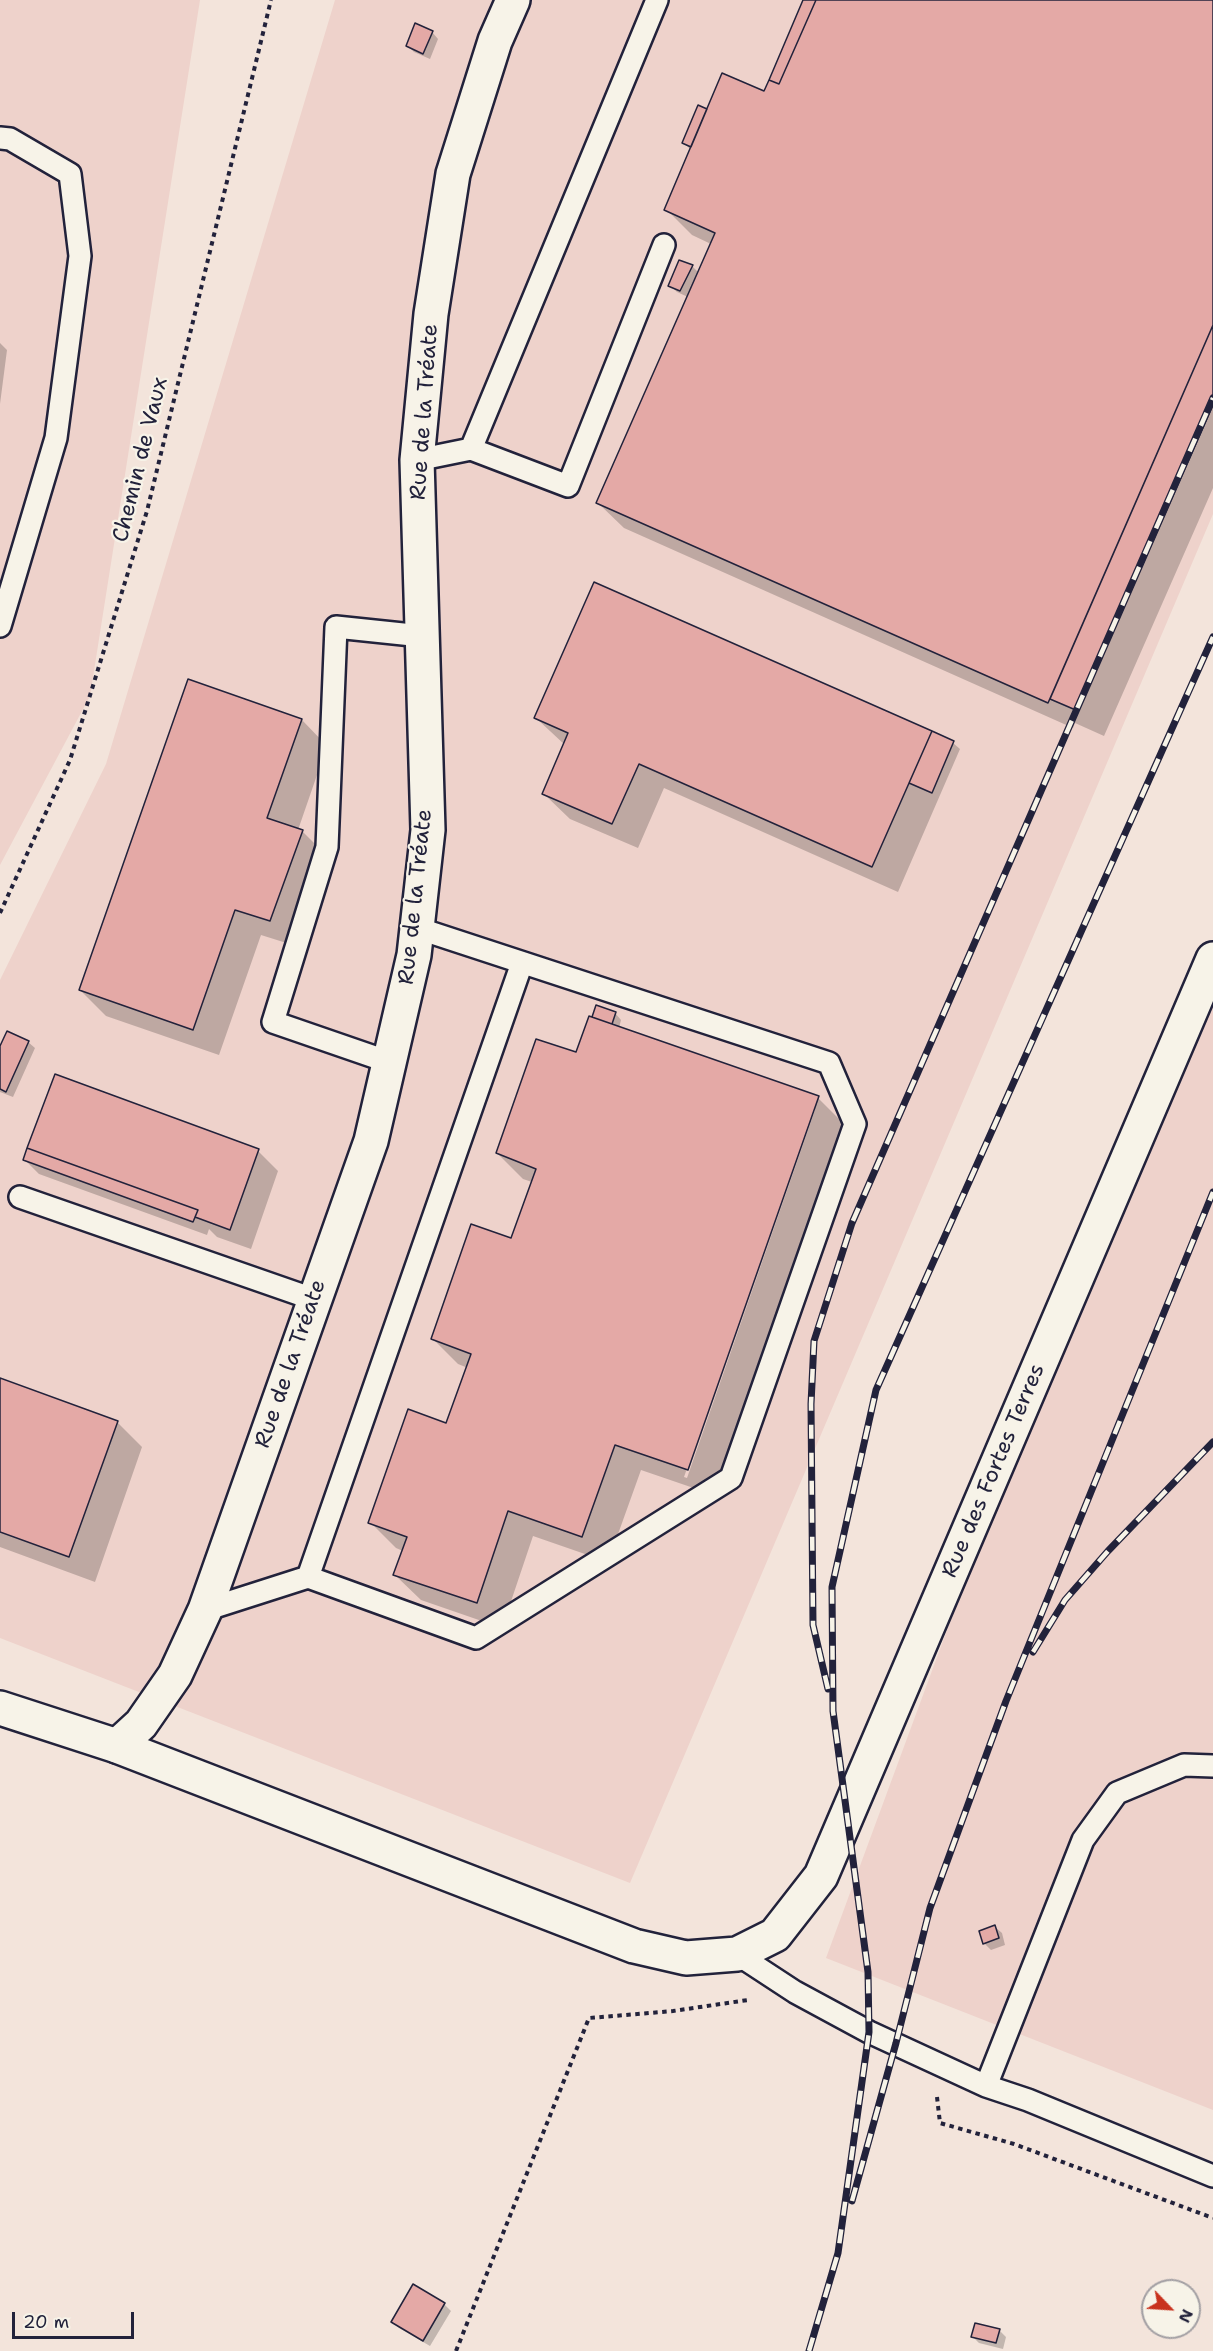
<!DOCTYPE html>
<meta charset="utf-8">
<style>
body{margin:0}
#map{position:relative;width:1213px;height:2351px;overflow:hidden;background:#f3e4db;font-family:"Shantell Sans",sans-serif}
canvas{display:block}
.north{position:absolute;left:1141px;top:2279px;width:60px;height:60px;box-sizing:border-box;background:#f7f3e8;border:2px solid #a29fa3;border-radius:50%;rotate:115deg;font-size:16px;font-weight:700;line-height:24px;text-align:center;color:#22223b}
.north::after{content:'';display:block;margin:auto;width:21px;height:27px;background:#c8321e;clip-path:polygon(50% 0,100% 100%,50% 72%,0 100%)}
.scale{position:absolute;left:12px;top:2312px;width:122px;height:27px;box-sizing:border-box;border:3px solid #22223b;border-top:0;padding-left:8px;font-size:18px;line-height:21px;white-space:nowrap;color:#22223b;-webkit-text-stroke:4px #f7f3e8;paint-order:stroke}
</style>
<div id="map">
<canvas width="1213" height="2351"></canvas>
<div class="north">N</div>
<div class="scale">20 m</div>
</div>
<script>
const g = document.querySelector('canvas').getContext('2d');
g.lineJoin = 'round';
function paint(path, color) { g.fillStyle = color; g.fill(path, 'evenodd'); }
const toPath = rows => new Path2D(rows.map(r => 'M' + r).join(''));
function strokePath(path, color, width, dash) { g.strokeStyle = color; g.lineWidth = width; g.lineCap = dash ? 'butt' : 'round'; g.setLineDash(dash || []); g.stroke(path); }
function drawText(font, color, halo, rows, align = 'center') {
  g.font = font + ' "Shantell Sans",sans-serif'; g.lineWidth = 4.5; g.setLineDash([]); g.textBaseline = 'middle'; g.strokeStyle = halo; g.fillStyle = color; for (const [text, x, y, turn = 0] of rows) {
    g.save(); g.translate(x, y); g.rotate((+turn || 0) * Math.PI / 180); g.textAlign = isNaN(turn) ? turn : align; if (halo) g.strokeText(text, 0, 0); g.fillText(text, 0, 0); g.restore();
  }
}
paint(toPath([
 [0,0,200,0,90,696,0,865],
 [335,0,1213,0,1213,514,630,1883,0,1638,0,980,106,764],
 [1213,979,1213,2110,826,1958,1040,1378]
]), '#eed2cb');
paint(toPath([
 [805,0,1213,0,1213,488,1104,736,1075,723,1073,728,624,528,598,503,688,297,677,292,670,285,692,266,699,273,711,244,692,235,666,209,691,150,684,143,706,110,764,93],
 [432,32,438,39,430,59,414,52,407,45],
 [0,343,7,350,0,404],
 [595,584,953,743,960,749,898,892,664,788,638,848,570,819,544,794,565,745,536,718],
 [189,681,302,720,327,746,298,830,302,831,328,857,296,946,261,935,219,1055,106,1016,80,990],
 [597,1007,615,1013,621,1020,619,1028,818,1098,843,1123,714,1495,641,1470,608,1562,533,1536,502,1628,421,1600,395,1575,403,1551,396,1548,370,1522,447,1425,468,1368,458,1364,433,1339,512,1240,532,1182,523,1179,497,1153,577,1054],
 [812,1110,815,1110,687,1478,684,1477],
 [28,1042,35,1048,13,1097,0,1092,0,1049],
 [258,1151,278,1171,251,1249,217,1237,209,1229,207,1235,39,1174,25,1160],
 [0,1379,117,1422,142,1447,95,1582,0,1547],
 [995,1927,1002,1933,1005,1945,991,1950,984,1943],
 [444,2304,451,2311,430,2346,399,2328,393,2322],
 [999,2330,1006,2337,1003,2349,979,2343,973,2337]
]), '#0003');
const building = toPath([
 [803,0,816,0,779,84,769,80,803,0],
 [816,0,1213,0,1213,325,1048,703,596,503,715,233,664,210,722,73,764,91,769,80,779,84,816,0],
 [415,23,433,31,423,54,406,46,415,23],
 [698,105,707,109,691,147,682,143,698,105],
 [679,260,693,265,680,291,668,286,679,260],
 [1213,325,1213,405,1078,711,1050,699,1213,325],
 [594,582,932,731,872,867,639,764,612,824,542,794,568,733,534,718,594,582],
 [188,679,302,719,267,818,303,830,270,921,235,910,193,1030,79,990,188,679],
 [932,731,954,741,932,793,909,783,932,731],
 [596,1005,616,1012,612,1024,592,1017,596,1005],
 [589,1016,819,1096,688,1470,615,1445,582,1537,508,1511,477,1603,393,1575,407,1537,368,1523,408,1409,446,1423,471,1354,431,1339,471,1224,511,1238,536,1169,496,1153,536,1039,576,1052,589,1016],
 [7,1031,29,1041,6,1092,0,1089,0,1046,7,1031],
 [55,1074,259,1149,230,1230,195,1217,198,1210,27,1148,55,1074],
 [27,1148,198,1210,193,1222,23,1160,27,1148],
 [0,1378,118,1421,69,1557,0,1532,0,1378],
 [995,1925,999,1938,983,1944,979,1931,995,1925],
 [413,2284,445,2303,423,2341,391,2322,413,2284],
 [975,2323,1000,2329,996,2343,971,2337,975,2323]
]);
paint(building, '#e4a9a6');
strokePath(building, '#22223b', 1.5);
const lane = toPath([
 [657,0,471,449,568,486,664,245],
 [0,138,10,139,70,174,80,256,56,438,0,626],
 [417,460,471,449],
 [389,1062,273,1022,327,847,336,627,422,636],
 [20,1197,313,1299],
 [308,1577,522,963],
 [205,1610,308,1577,476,1638,731,1478,855,1124,829,1063,417,928],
 [737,1954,795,1992,869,2032,986,2086,1028,2100,1213,2176],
 [986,2086,1083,1840,1117,1793,1184,1765,1213,1766]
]);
const street = toPath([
 [117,1746,141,1724,175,1675,205,1610,371,1141,414,955,428,830,417,460,431,314,453,174,495,41,513,0]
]);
const secondary = toPath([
 [0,1708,117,1746,634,1946,686,1958,737,1954,775,1935,821,1876,1213,959]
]);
strokePath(lane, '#22223b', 26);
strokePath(street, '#22223b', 38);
strokePath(secondary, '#22223b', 38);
strokePath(toPath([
 [0,913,70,760,147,511,271,0],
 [937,2097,940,2123,1014,2144,1213,2218],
 [456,2351,589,2018,673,2011,748,2000]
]), '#22223b', 4, [4.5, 4.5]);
strokePath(lane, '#f7f3e8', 21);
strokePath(street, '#f7f3e8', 33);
strokePath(secondary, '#f7f3e8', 33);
const rail = toPath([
 [1033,1652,1065,1600,1108,1551,1213,1442],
 [828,1689,813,1625,811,1404,814,1341,852,1223,1213,398],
 [852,2201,896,2043,930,1908,1006,1701,1213,1192],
 [809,2351,838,2253,869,2032,868,1972,833,1711,832,1587,876,1390,1213,637]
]);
strokePath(rail, '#22223b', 7);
strokePath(rail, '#f7f3e8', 4.5, [14]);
drawText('22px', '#22223b', '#f7f3e8', [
 ["Rue de la Tréate",425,412,-86],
 ["Chemin de Vaux",141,460,-76],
 ["Rue de la Tréate",416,897,-84],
 ["Rue de la Tréate",291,1364,-71],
 ["Rue des Fortes Terres",994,1471,-67]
]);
</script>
